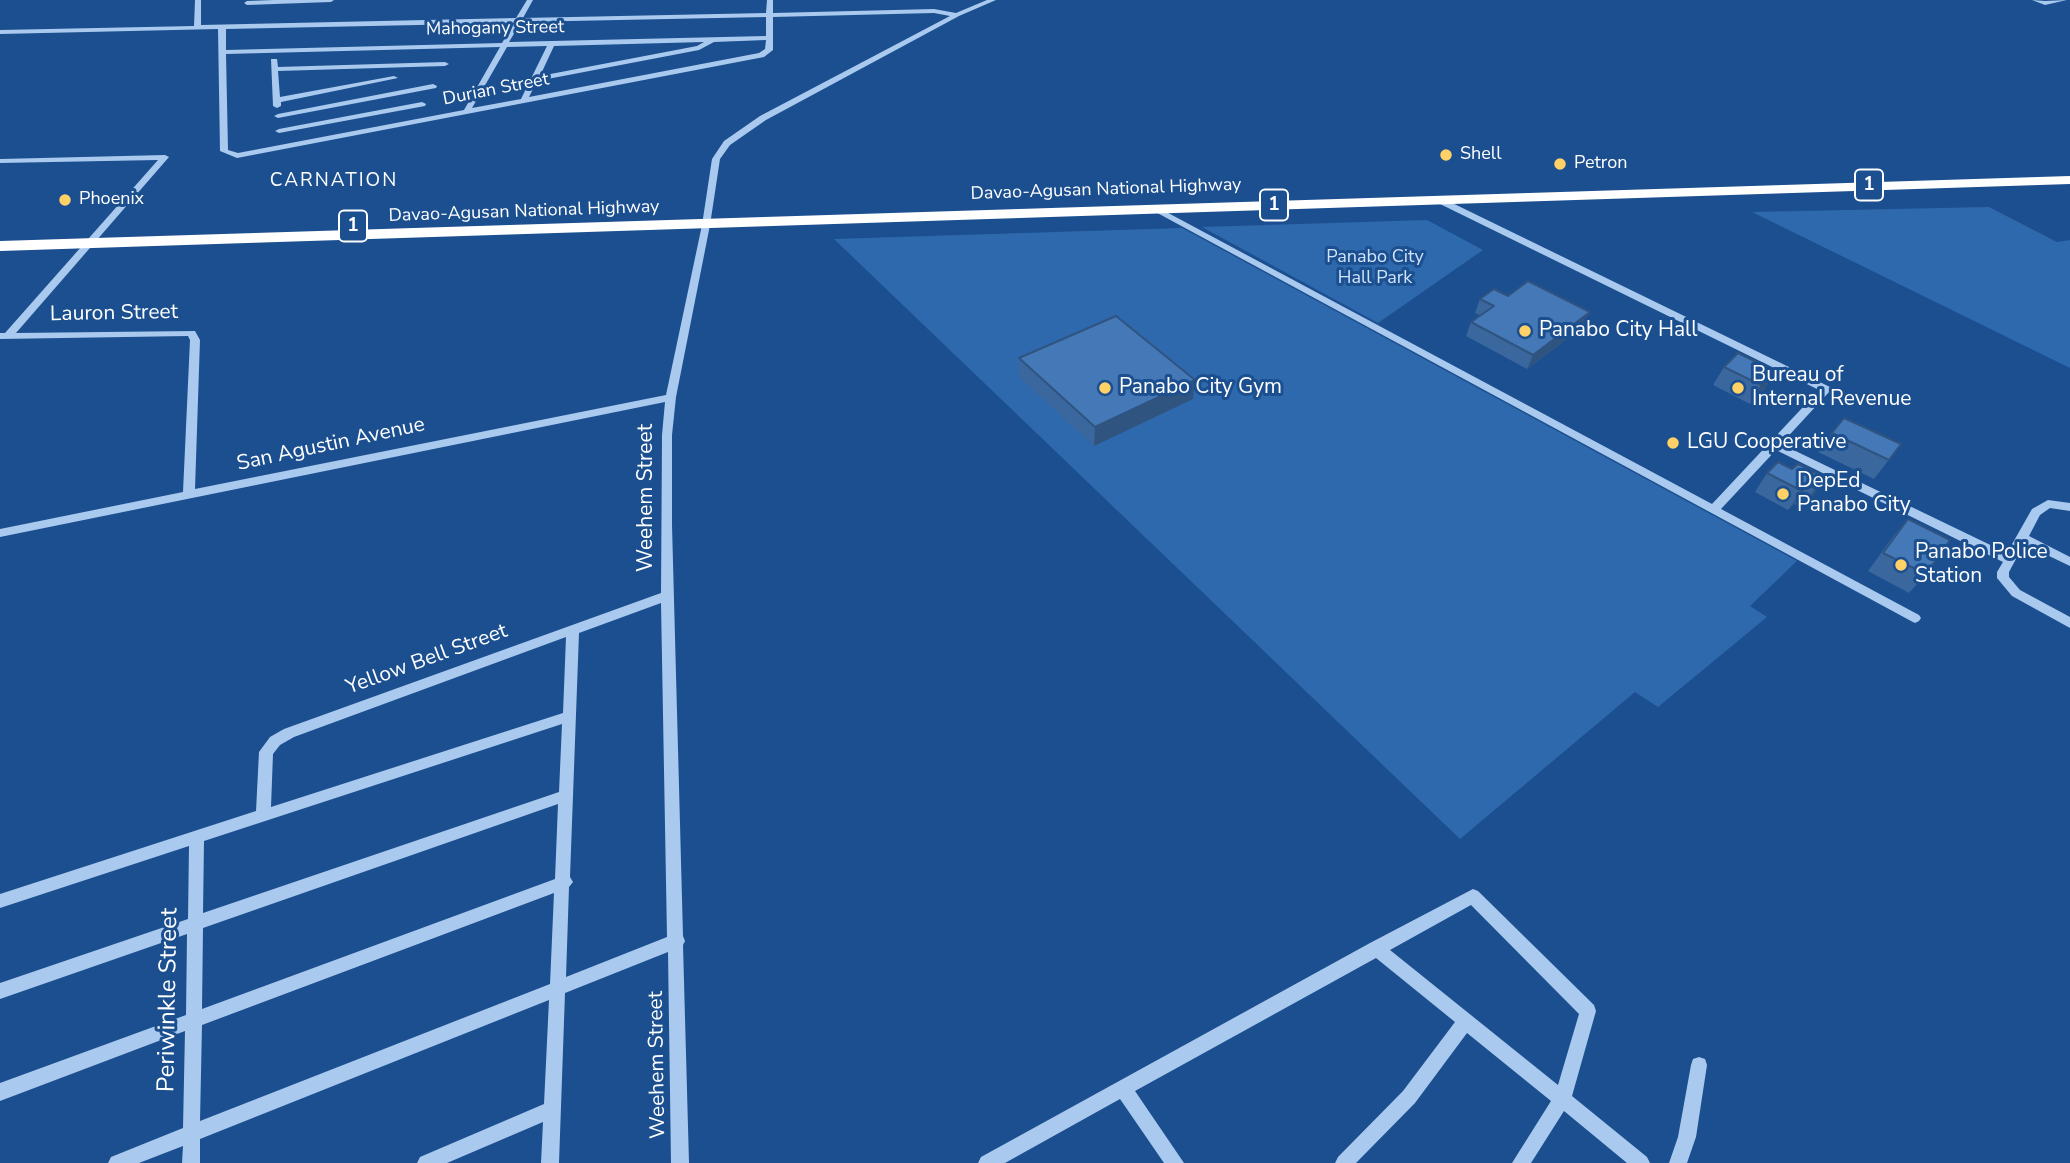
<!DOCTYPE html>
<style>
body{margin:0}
canvas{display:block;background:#1b4f8f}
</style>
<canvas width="2070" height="1163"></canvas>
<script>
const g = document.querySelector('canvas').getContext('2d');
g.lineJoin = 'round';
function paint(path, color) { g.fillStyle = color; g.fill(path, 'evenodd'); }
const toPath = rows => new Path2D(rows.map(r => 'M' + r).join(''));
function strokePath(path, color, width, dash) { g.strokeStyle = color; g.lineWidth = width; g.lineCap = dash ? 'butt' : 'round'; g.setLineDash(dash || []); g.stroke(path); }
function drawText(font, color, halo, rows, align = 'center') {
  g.font = font + ' "Nunito Sans",sans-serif'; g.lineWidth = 6; g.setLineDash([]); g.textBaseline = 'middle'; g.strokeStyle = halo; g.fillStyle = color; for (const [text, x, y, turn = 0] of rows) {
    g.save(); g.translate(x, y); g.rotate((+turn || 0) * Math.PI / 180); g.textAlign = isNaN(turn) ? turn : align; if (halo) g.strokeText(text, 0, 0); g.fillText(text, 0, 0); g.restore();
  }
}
paint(toPath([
 [1989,207,2057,242,2070,240,2070,368,1752,212],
 [1427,220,1483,250,1378,323,1202,227],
 [1182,228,1797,561,1750,606,1767,617,1658,707,1635,692,1460,839,834,239]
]), '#2e69ad');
paint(toPath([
 [195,0,201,0,201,25,516,18,527,0,533,0,523,18,766,13,767,0,773,0,773,13,934,9,956,13,987,0,996,0,959,16,766,120,730,145,720,159,710,225,676,397,672,435,672,525,683,936,685,941,683,945,689,1163,671,1163,668,952,565,993,559,1163,541,1163,543,1122,447,1163,417,1163,420,1157,544,1104,549,1000,200,1139,200,1163,182,1163,183,1146,139,1163,108,1163,111,1157,183,1128,185,1031,0,1101,0,1083,186,1015,187,934,0,999,0,983,188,919,189,846,0,908,0,894,256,811,259,752,270,737,284,729,661,593,662,435,665,402,0,537,0,529,183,492,190,340,188,336,0,339,0,333,5,333,158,160,0,163,0,159,165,155,169,157,16,333,195,331,200,340,195,489,666,395,702,225,712,159,724,141,760,116,950,16,934,13,773,17,773,50,764,57,237,158,220,151,218,29,0,34,0,30,194,26,195,0],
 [766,17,766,36,509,42,521,22,766,17],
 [514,23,502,43,226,50,226,29,514,23],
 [766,40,765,49,759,53,529,97,537,81,699,50,714,42,766,40],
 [704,42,697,46,540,76,554,46,704,42],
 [547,46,521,99,472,108,507,47,547,46],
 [500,47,464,110,238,153,228,150,226,54,500,47],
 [661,603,667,937,566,977,569,887,573,882,570,877,579,633,661,603],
 [566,637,563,713,271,807,273,754,280,745,294,737,566,637],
 [562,724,559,792,203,913,204,841,562,724],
 [558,804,555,879,202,1009,203,928,558,804],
 [554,893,550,984,200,1121,202,1025,554,893],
 [274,0,334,0,331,2,247,5,244,3,247,1,274,0],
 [2032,0,2045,1,2067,0,2045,5,2032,0],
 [271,59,277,59,278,67,445,62,449,64,445,66,278,71,280,97,394,76,398,78,281,102,281,106,277,108,273,106,271,59],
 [433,84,437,86,436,88,278,118,274,116,278,114,433,84],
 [422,102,426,104,425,106,279,133,275,131,279,129,422,102],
 [1436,198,1442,198,1830,387,1830,391,1781,444,2007,553,2032,509,2048,500,2070,503,2070,511,2050,508,2040,515,2029,536,2070,557,2070,566,2024,544,2009,572,2009,577,2020,590,2070,617,2070,628,2012,596,1997,578,1997,572,2003,562,1776,450,1721,509,1919,615,1921,618,1919,621,1915,623,1911,621,1150,209,1157,207,1712,504,1819,390,1436,202,1436,198],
 [1473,889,1478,891,1594,1005,1596,1011,1572,1096,1647,1157,1650,1163,1627,1163,1564,1111,1531,1163,1512,1163,1551,1101,1467,1033,1415,1103,1356,1163,1335,1163,1338,1157,1403,1091,1455,1022,1376,958,1135,1091,1184,1163,1164,1163,1120,1099,1005,1163,978,1163,981,1157,1370,943,1473,889],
 [1471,905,1579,1014,1558,1085,1390,950,1471,905],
 [1699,1057,1705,1059,1707,1065,1696,1137,1687,1163,1669,1163,1678,1137,1691,1065,1693,1059,1699,1057]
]), '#a9c9ee');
paint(toPath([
 [2070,176,2070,184,0,251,0,241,2070,176]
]), '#fff');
paint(toPath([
 [1508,296,1584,326,1527,369,1466,336,1471,322,1480,315,1475,313,1480,299],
 [1019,358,1195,380,1193,399,1094,446,1019,377],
 [1724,367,1775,371,1764,390,1750,404,1713,385],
 [1832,433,1901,444,1874,479,1818,452],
 [1792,469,1826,478,1812,497,1802,508,1794,504,1788,510,1755,492,1767,473],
 [1908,519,1926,574,1909,593,1868,571,1892,538]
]), '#3a679d');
paint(toPath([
 [1590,312,1584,326,1527,369,1533,355],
 [1775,371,1764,390,1750,404,1761,385],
 [1195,380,1193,399,1094,446,1095,427],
 [1826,478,1812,497,1802,508,1815,489],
 [1808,485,1794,504,1788,510,1802,491]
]), '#305480');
const building = toPath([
 [1528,281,1590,312,1533,355,1471,322,1494,306,1480,299,1494,289,1508,296,1528,281],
 [1116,316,1195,380,1095,427,1019,358,1116,316],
 [1738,353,1775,371,1761,385,1724,367,1738,353],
 [1844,418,1901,444,1889,460,1832,433,1844,418],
 [1778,462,1792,469,1798,464,1826,478,1815,489,1808,485,1802,491,1767,473,1778,462],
 [1908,519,1950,540,1926,574,1883,553,1908,519]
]);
paint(building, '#4478b7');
strokePath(building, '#305480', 2);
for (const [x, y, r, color] of [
 [1446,155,7,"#ffd166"],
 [1560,164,7,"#ffd166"],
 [65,200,7,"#ffd166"],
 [1525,331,7,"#ffd166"],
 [1105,388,7,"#ffd166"],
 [1738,388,7,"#ffd166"],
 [1673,443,7,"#ffd166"],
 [1783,494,7,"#ffd166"],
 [1901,565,7,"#ffd166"]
]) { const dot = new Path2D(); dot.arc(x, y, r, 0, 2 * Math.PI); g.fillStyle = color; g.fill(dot); strokePath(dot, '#1b4f8f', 2.5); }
drawText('18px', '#fff', '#1b4f8f', [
 ["Mahogany Street",495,29,-1],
 ["Durian Street",496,90,-11],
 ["Davao-Agusan National Highway",1106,190,-2],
 ["Davao-Agusan National Highway",524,212,-2]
]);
drawText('18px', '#fff', '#1b4f8f', [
 ["Shell",1460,155],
 ["Petron",1574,164],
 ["Phoenix",79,200]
], 'left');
drawText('18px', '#cfe3fa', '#1b4f8f', [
 ["Panabo City",1375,258],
 ["Hall Park",1375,279]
]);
g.letterSpacing = '2px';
drawText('19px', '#fff', '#1b4f8f', [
 ["CARNATION",334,181]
]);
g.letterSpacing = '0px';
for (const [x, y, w] of [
 [1869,185,28],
 [1274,205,28],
 [353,226,28]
]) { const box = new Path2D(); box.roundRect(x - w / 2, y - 15.5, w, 31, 5); g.fillStyle = '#1b4f8f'; g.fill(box); strokePath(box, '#fff', 2); }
drawText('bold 19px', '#fff', null, [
 ["1",1869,185],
 ["1",1274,205],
 ["1",353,226]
]);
drawText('21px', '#fff', '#1b4f8f', [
 ["Lauron Street",114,314,-1],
 ["San Agustin Avenue",331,445,-12],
 ["Weehem Street",647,498,-90],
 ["Yellow Bell Street",427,660,-20],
 ["Weehem Street",658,1065,-91]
]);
drawText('21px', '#fff', '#1b4f8f', [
 ["Panabo City Hall",1539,331],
 ["Bureau of",1752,376],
 ["Internal Revenue",1752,400],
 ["Panabo City Gym",1119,388],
 ["LGU Cooperative",1687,443],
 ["DepEd",1797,482],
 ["Panabo City",1797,506],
 ["Panabo Police",1915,553],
 ["Station",1915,577]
], 'left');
drawText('24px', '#fff', '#1b4f8f', [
 ["Periwinkle Street",169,1000,-89]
]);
</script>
